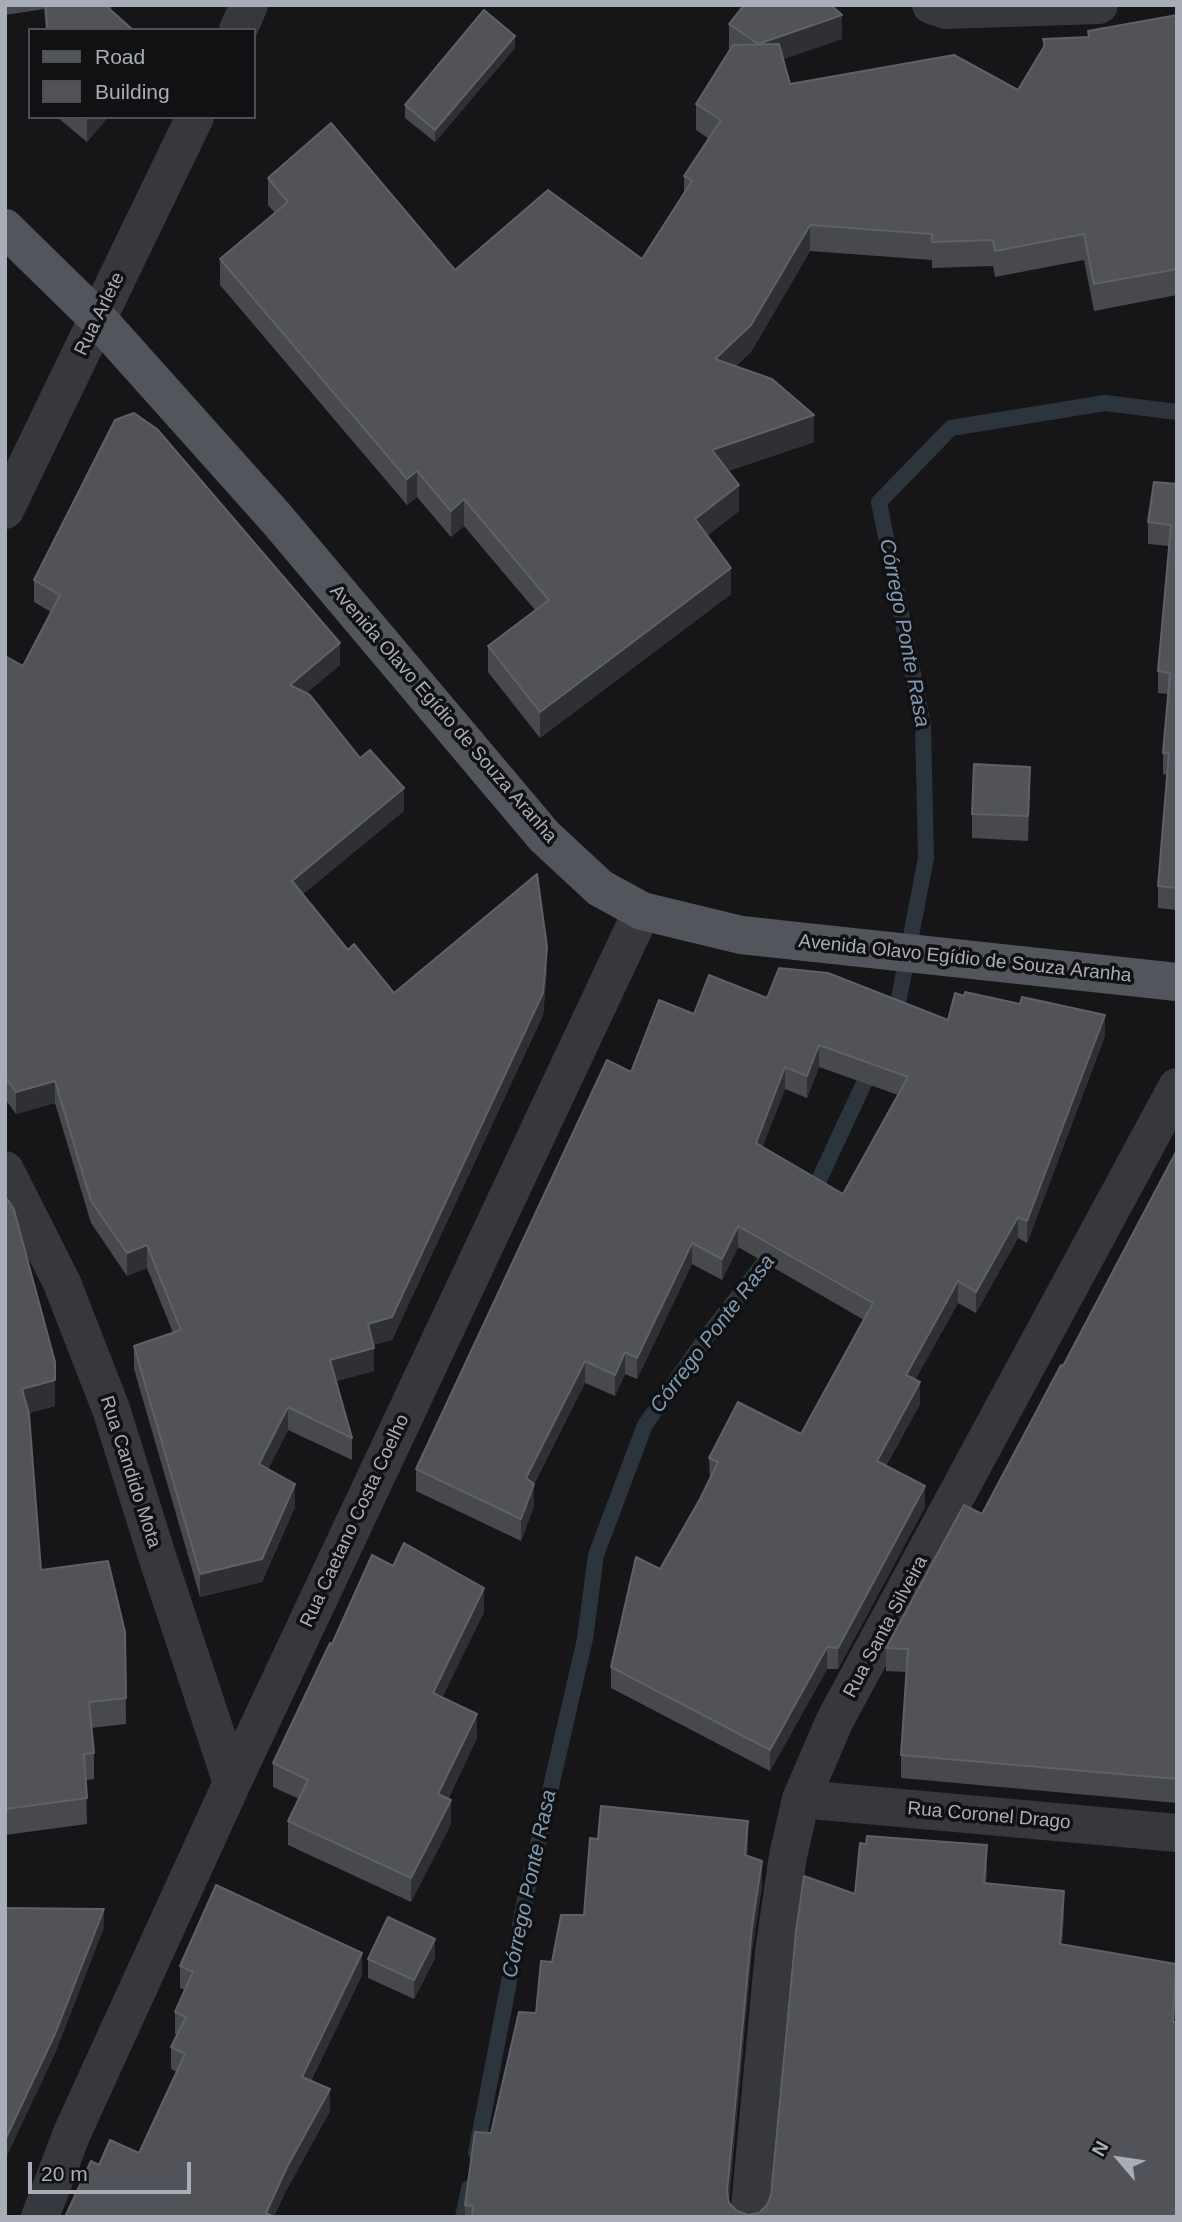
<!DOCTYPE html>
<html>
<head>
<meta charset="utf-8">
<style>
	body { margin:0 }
	#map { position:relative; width:1182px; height:2222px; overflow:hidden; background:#161618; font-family:Arial,sans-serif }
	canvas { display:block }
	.frame { position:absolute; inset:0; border:7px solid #a8adb8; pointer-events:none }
	.legend { position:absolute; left:28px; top:28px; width:228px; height:91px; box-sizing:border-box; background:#111113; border:2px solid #4d4f55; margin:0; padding:9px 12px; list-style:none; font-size:21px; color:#a8adb8 }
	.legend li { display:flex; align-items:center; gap:14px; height:35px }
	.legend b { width:35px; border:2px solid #4d4f55 }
	.north { position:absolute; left:1084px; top:2124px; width:70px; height:70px; -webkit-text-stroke:5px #111113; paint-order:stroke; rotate:299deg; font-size:19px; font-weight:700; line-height:28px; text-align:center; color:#a8adb8 }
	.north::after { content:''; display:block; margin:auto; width:24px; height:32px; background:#a8adb8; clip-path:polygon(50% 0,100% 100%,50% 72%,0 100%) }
	.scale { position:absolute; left:28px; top:2162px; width:163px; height:32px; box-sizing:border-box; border:4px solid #a8adb8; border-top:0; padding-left:9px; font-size:21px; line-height:24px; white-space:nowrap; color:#a8adb8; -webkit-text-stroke:5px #111113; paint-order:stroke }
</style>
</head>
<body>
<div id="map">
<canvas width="1182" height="2222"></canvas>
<div class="frame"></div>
<ul class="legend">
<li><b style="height:9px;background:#53555c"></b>Road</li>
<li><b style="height:19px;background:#525359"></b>Building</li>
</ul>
<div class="north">N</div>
<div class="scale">20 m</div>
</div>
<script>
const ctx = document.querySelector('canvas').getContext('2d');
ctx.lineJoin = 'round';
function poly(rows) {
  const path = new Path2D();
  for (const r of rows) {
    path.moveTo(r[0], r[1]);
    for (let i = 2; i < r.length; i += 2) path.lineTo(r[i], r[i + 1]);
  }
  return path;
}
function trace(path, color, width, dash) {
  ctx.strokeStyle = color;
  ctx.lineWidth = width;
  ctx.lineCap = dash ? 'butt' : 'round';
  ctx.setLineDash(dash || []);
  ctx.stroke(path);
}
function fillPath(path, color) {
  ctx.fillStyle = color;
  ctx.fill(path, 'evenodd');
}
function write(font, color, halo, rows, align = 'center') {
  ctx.font = font + ' Arial,sans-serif';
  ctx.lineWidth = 7;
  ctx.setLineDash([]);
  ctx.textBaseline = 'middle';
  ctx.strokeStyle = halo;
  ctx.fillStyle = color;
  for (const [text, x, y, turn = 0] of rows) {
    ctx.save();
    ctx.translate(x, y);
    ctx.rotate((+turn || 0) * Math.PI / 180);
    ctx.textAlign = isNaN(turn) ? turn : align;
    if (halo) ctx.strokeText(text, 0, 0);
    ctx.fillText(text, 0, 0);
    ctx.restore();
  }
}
const stream = poly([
	[890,1020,899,998,926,858,923,725,879,502,951,428,1105,403,1177,412],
	[810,1199,873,1064],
	[476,2153,524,1904,585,1639,596,1555,645,1425,705,1339,777,1246],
	[463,2217,469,2188]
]);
const minor = poly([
	[931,5,946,10,1099,5],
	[238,30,249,5],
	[5,510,195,117],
	[5,1170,62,1283,111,1409,157,1556,232,1783],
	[801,1799,1177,1833],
	[40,2217,72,2133,232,1783,642,911],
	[749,2217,774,1952,788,1856,801,1799,835,1720,1177,1087]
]);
const major = poly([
	[5,228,98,319,276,518,544,836,600,888,642,911,741,935,1177,982]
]);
const wall = poly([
	[5,5,114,5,110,10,133,30,46,30,44,9,5,15],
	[1177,15,1177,295,1094,311,1084,260,995,277,993,266,932,268,932,260,810,251,751,352,736,366,814,442,728,471,739,511,707,536,731,594,540,738,488,672,488,646,535,610,464,526,451,537,417,497,407,505,220,285,220,259,275,213,268,205,268,178,455,270,642,259,684,193,684,176,709,139,696,130,696,104,731,49,729,48,729,24,842,39,783,59,790,84,1018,90,1043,49,1043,39,1088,37,1088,31],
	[515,48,435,142,405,118,405,105],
	[57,117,108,117,87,142],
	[1177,484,1177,910,1158,908,1158,886,1167,775,1163,774,1163,753,1168,694,1158,693,1158,671,1169,546,1148,544,1148,522],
	[34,580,340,665,306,693,404,811,303,894,348,950,394,993,547,970,543,1015,392,1340,373,1345,374,1371,336,1381,352,1438,352,1460,288,1430,268,1469,295,1507,262,1582,200,1597,134,1369,134,1346,173,1333,147,1268,127,1276,91,1223,55,1103,16,1114,5,1099,5,656,23,666,51,612,34,602],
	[1030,791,1028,841,972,838,972,814],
	[767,998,948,1020,1105,1036,1027,1243,1018,1238,976,1313,958,1303,915,1380,920,1404,886,1466,925,1507,838,1669,827,1669,770,1771,611,1688,611,1667,660,1569,700,1499,710,1479,709,1458,801,1434,864,1320,738,1247,722,1280,692,1264,637,1379,625,1374,615,1396,585,1383,534,1484,534,1506,521,1541,416,1491,416,1469,631,1072,694,1014],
	[819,1067,898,1095,843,1194,762,1147,785,1089,807,1098],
	[1177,1150,1177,1803,901,1778,901,1755,907,1672,886,1671,886,1648,982,1514,1063,1366],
	[5,1197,55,1406,29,1413,41,1570,125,1632,126,1724,91,1728,94,1753,94,1779,86,1780,87,1824,5,1835],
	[484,1612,442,1697,477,1738,448,1799,451,1824,411,1902,288,1845,288,1821,299,1799,273,1787,273,1763,332,1644],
	[598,1839,748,1845,747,1856,762,1885,752,1950,729,2199,729,2203,737,2211,748,2215,759,2213,767,2205,855,1894,987,1869,986,1883,1064,1915,1062,1944,1176,1988,1174,2022,1176,2028,1177,2217,465,2217,465,2205,536,2013,552,1962,584,1915],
	[435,1958,414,1999,368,1978,368,1959],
	[180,1966,362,1975,311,2081,330,2111,287,2189,99,2165,139,2153,177,2072,171,2069,171,2047,177,2035,175,2034,175,2012,185,1990,180,1988]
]);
const shadedWall = poly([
	[98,5,114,5,98,24],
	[842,15,842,39,758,68,758,44],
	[515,36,515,48,435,142,435,130],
	[88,117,108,117,87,142,87,118],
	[810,225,810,251,751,352,715,385,715,359],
	[814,415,814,442,712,476,712,450],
	[417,471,417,497,407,505,407,479],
	[739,485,739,511,695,545,695,519],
	[464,499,464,526,451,537,451,511],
	[731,568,731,594,540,738,540,712],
	[340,643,340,665,290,707,290,685],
	[1030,767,1030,791,1028,841,1028,816],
	[404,788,404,811,292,903,292,881],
	[547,947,547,970,543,1015,392,1340,368,1346,368,1324],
	[1105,1015,1105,1036,1027,1243,1027,1221],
	[819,1045,819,1067,807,1098,807,1076],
	[785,1067,785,1089,756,1164,756,1143],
	[55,1081,55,1103,16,1114,16,1092],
	[1018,1217,1018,1238,976,1313,976,1292],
	[738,1226,738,1247,722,1280,722,1259],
	[692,1243,692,1264,637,1379,637,1358],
	[147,1245,147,1268,127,1276,127,1253],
	[958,1281,958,1303,906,1396,906,1375],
	[374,1348,374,1371,330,1383,330,1360],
	[625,1352,625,1374,615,1396,615,1375],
	[585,1361,585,1383,526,1499,526,1478],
	[55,1380,55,1406,22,1415,22,1389],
	[920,1382,920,1404,877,1482,877,1461],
	[288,1407,288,1430,259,1487,259,1464],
	[295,1484,295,1507,262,1582,200,1597,200,1574],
	[534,1484,534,1506,521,1541,521,1519],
	[925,1486,925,1507,838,1669,838,1648],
	[484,1588,484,1612,433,1717,433,1693],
	[827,1647,827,1669,770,1771,770,1750],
	[477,1714,477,1738,438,1818,438,1794],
	[451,1800,451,1824,411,1902,411,1878],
	[748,1821,748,1845,745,1879,745,1855],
	[987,1845,987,1869,984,1907,984,1883],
	[762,1861,762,1885,752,1950,727,2215,727,2191,752,1926],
	[1064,1891,1064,1915,1060,1968,1060,1944],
	[104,1909,104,1928,55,2054,5,2160,5,2140],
	[435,1939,435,1958,414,1999,414,1980],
	[362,1953,362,1975,302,2099,302,2077],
	[1176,1964,1176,1988,1173,2046,1173,2022],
	[330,2089,330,2111,287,2189,274,2217,266,2213,287,2167]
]);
const building = poly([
	[46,5,105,5,133,30,47,30,46,5],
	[744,5,831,5,842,15,758,44,729,24,744,5],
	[484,10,515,36,435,130,405,105,484,10],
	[1177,15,1177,269,1094,284,1084,234,995,251,993,240,932,242,932,234,810,225,751,325,715,359,772,379,814,415,712,450,739,485,695,519,731,568,540,712,488,646,549,600,464,499,451,511,417,471,407,479,220,259,288,202,268,178,331,123,455,270,548,190,642,259,692,181,684,176,721,120,696,104,733,45,779,44,790,84,954,55,1018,90,1045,45,1043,39,1089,37,1088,31,1177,15],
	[134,413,157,429,340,643,290,685,310,695,360,758,370,750,404,788,292,881,348,950,354,944,394,993,537,874,547,947,543,993,392,1317,368,1324,374,1348,330,1360,352,1438,288,1407,259,1464,295,1484,262,1559,200,1574,134,1346,181,1330,147,1245,127,1253,91,1201,55,1081,16,1092,5,1077,5,656,23,666,60,595,34,580,115,420,134,413],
	[1154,482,1177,484,1177,888,1158,886,1169,753,1163,753,1170,673,1158,671,1171,525,1148,522,1154,482],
	[974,764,1030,767,1028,816,972,814,974,764],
	[779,968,828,973,948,1020,955,993,964,996,965,992,1020,1004,1022,997,1105,1015,1027,1221,1018,1217,976,1292,958,1281,906,1375,920,1382,877,1461,925,1486,838,1648,827,1647,770,1750,611,1667,636,1557,660,1569,700,1499,718,1462,709,1458,738,1402,801,1434,873,1303,738,1226,722,1259,692,1243,637,1358,625,1352,615,1375,585,1361,526,1478,534,1484,521,1519,416,1469,607,1060,631,1072,659,1000,694,1014,709,975,767,998,779,968],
	[819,1045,908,1077,843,1194,756,1143,785,1067,807,1076,819,1045],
	[1177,1150,1177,1779,901,1755,908,1649,886,1648,964,1505,982,1514,1061,1365,1063,1366,1177,1150],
	[5,1197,10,1203,14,1210,55,1362,55,1380,22,1389,29,1414,41,1570,108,1561,125,1632,126,1698,89,1702,94,1753,84,1754,87,1798,5,1809,5,1197],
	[404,1543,484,1588,433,1693,477,1714,438,1794,451,1800,411,1878,288,1821,308,1780,273,1763,330,1643,332,1644,372,1555,393,1566,404,1543],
	[601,1806,748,1821,745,1855,762,1861,752,1926,727,2191,729,2203,737,2211,748,2215,759,2213,767,2205,771,2195,796,1931,804,1876,855,1894,860,1843,866,1844,867,1836,987,1845,984,1883,1064,1891,1060,1944,1176,1964,1173,2022,1176,2022,1176,2028,1177,2028,1177,2217,472,2217,473,2206,465,2205,475,2132,491,2133,519,2012,536,2013,541,1961,552,1962,561,1915,584,1915,590,1838,598,1839,601,1806],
	[216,1885,362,1953,302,2077,330,2089,287,2167,266,2213,274,2217,65,2217,91,2161,99,2165,110,2140,139,2153,185,2054,171,2047,186,2017,175,2012,193,1972,180,1966,216,1885],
	[5,1908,104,1909,55,2034,5,2140,5,1908],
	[388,1917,435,1939,414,1980,368,1959,388,1917]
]);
const streetNames = [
	["Rua Arlete",100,314,-64],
	["Avenida Olavo Egídio de Souza Aranha",443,714,49],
	["Avenida Olavo Egídio de Souza Aranha",965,959,6],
	["Rua Candido Mota",130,1472,72],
	["Rua Caetano Costa Coelho",355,1521,-65],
	["Rua Santa Silveira",886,1627,-62],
	["Rua Coronel Drago",989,1816,5]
];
const waterNames = [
	["Córrego Ponte Rasa",904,633,79],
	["Córrego Ponte Rasa",713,1334,-53],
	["Córrego Ponte Rasa",530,1884,-78]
];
trace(stream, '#2c353c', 16);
trace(minor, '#37383d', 38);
trace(major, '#53555c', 38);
fillPath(wall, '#47494d');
fillPath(shadedWall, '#2f3033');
fillPath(building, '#525359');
trace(building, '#5f6168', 2);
write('19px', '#a8adb8', '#111113', streetNames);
write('italic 21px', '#7f9bb3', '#111113', waterNames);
</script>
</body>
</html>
